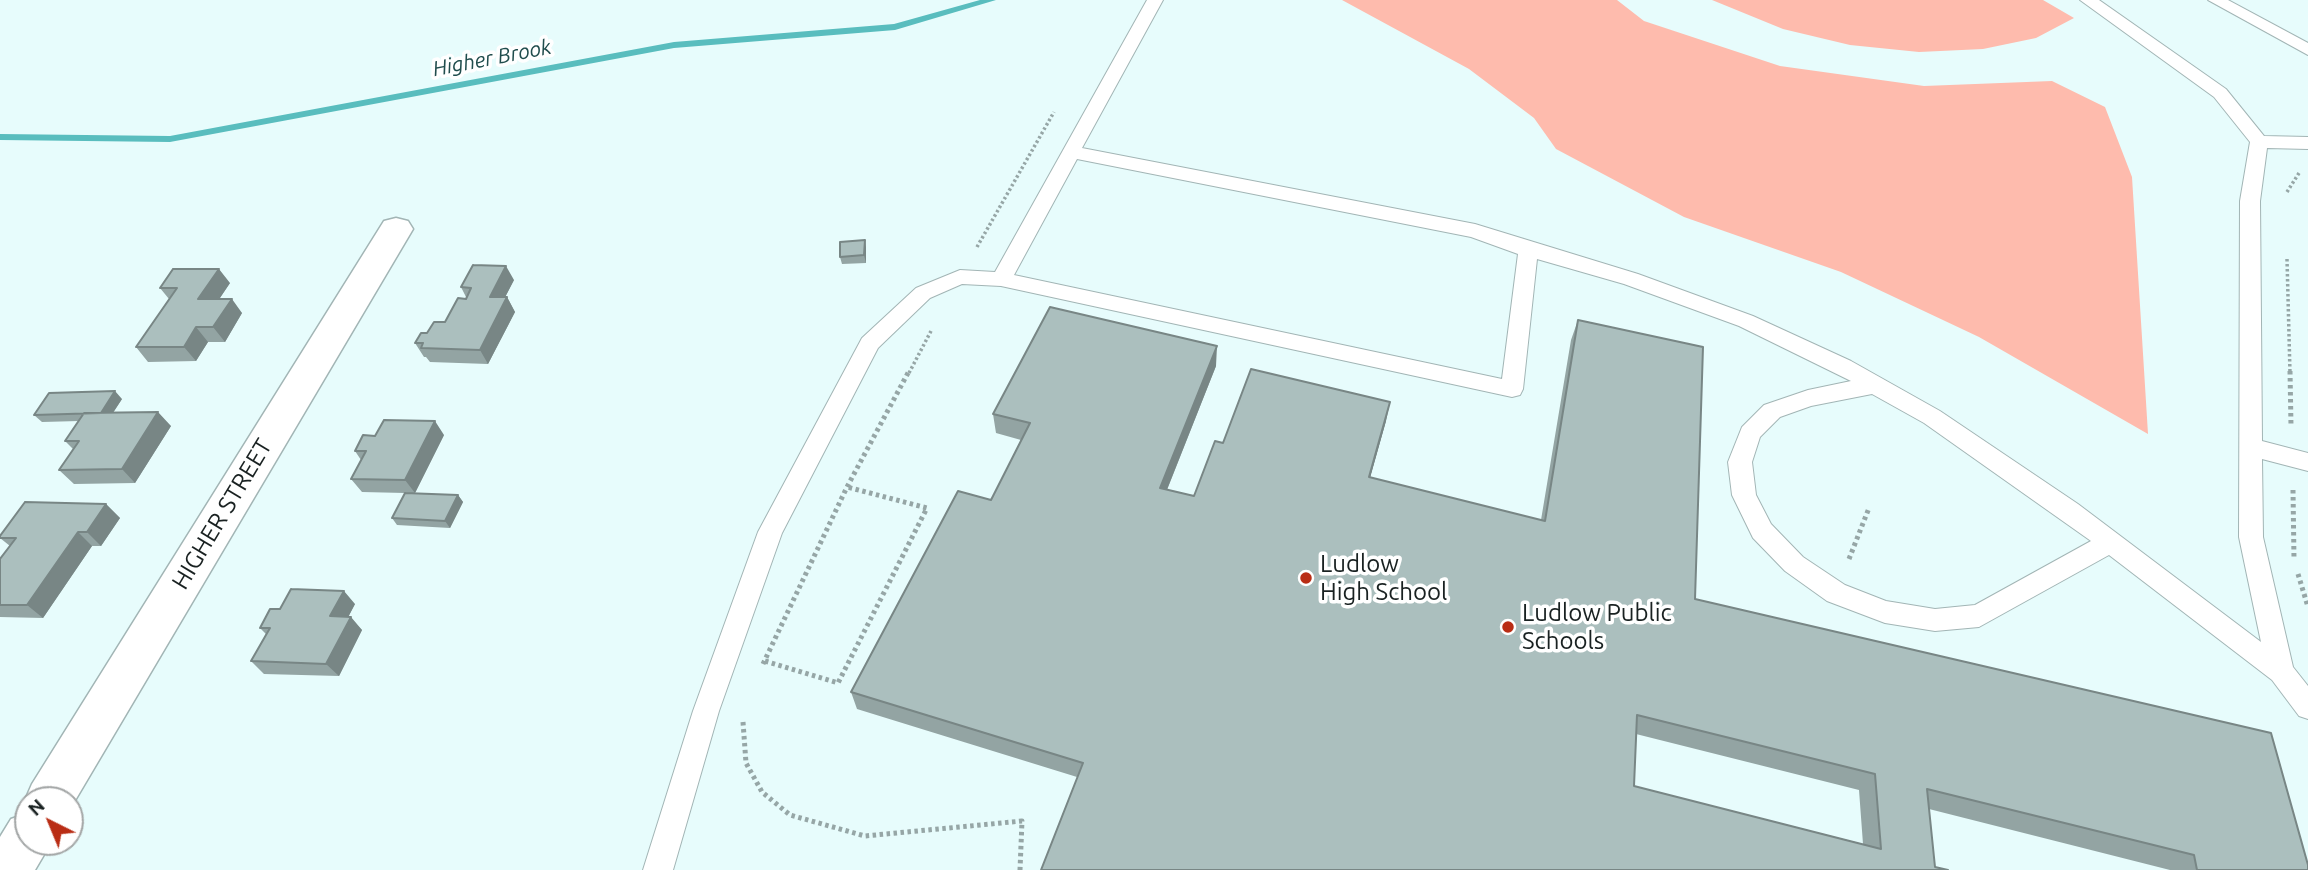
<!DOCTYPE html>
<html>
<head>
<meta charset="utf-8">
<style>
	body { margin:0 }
	#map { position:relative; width:2308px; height:870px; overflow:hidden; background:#e7fcfc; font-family:Ubuntu,sans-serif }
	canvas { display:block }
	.north { position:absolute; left:14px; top:786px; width:70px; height:70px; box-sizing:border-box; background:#fff; border:2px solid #a3a6a6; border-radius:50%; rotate:317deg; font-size:19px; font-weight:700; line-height:28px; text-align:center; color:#192121 }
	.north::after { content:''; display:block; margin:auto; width:24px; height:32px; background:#b92d15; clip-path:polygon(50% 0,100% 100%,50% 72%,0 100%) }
</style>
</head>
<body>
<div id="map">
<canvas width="2308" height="870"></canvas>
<div class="north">N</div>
</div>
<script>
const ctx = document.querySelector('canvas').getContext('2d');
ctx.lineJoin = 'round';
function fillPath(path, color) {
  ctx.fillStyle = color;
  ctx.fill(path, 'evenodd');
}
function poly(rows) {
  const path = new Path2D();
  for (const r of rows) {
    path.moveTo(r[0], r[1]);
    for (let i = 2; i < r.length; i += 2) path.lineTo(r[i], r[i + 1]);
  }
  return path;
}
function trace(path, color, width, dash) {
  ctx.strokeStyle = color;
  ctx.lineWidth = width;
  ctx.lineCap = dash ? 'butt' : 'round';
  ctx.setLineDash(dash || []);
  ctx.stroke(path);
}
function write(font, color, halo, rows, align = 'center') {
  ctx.font = font + ' Ubuntu,sans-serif';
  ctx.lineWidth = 7;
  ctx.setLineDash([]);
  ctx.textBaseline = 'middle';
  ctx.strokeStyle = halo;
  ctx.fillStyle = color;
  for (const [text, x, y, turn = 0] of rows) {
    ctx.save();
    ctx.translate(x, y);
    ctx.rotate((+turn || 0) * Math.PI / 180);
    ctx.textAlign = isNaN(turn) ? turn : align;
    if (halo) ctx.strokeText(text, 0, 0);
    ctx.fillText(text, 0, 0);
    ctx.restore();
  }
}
const green = poly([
	[1342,0,1617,0,1644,21,1780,66,1924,86,2052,81,2105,107,2132,177,2148,434,1979,337,1841,272,1684,217,1556,149,1534,118,1469,69],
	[1712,0,2043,0,2074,18,2036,38,1983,49,1919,52,1850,45,1783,29]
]);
const stream = poly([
	[980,0,996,0,895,30,674,48,170,142,0,140,0,134,170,136,674,42,894,24,980,0]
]);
const pathFar1 = poly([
	[2287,192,2299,173],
	[977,247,1054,112],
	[2287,259,2290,373],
	[909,373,931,331]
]);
const path = poly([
	[2290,371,2291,426],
	[2293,490,2294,559],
	[1849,559,1869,508],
	[2298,574,2308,607],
	[765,661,838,683,927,508,847,487],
	[763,664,847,487,909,371],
	[743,722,746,763,762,792,790,815,865,836,1022,821,1020,870]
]);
const lane = poly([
	[1147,0,1163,0,1082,148,1475,224,1638,274,1753,316,1851,361,1940,411,2078,504,2261,642,2239,537,2240,201,2250,142,2214,97,2080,0,2099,0,2226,89,2264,136,2308,137,2308,149,2267,148,2260,201,2262,441,2308,453,2308,471,2262,459,2263,537,2293,667,2308,686,2308,719,2299,716,2272,680,2109,555,1979,627,1935,631,1885,623,1827,601,1785,571,1753,538,1732,495,1728,462,1742,427,1764,405,1808,390,1851,381,1739,326,1624,284,1537,259,1523,389,1520,395,1512,397,1001,286,962,284,930,298,878,348,782,533,719,711,673,870,643,870,693,711,758,532,862,338,916,288,960,270,995,272,1147,0],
	[1077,159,1471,237,1518,254,1502,379,1014,275,1077,159],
	[1872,394,1924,423,2091,541,1975,605,1935,609,1886,601,1845,585,1803,557,1771,524,1756,495,1752,462,1760,437,1780,417,1811,406,1872,394],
	[2208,0,2228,0,2308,43,2308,55,2208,0]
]);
const street = poly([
	[396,218,408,221,413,229,70,809,70,800,28,800,28,807,25,800,32,784,384,221,396,218],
	[28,813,28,842,50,842,45,853,35,870,0,870,0,837,11,819,28,813]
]);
const wall = poly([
	[865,240,866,248,866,263,842,264,840,257],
	[514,280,505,297,507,297,515,312,488,364,430,362,426,357,424,357,415,343,427,333,445,322,466,299,466,297,461,287],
	[230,283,219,299,242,313,225,342,208,342,196,361,148,362,136,347,169,299,160,288],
	[1578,320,1695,599,2308,870,2170,870,1929,809,1935,867,1077,777,857,709,851,692,991,500,1021,440,996,433,993,414,1216,366,1167,490,1194,496,1223,443,1386,421,1370,477,1541,520,1571,340],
	[1636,734,1859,790,1863,844,1634,786],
	[122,399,113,413,171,426,135,483,74,484,59,470,73,449,65,441,79,421,42,422,34,415],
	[444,435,415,493,458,495,463,502,450,528,397,525,392,518,405,493,362,492,351,479,361,460,355,451],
	[106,504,120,518,101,546,92,546,43,618,0,617,0,559,10,546,0,538,0,536],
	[355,604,348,617,362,630,339,676,264,674,251,661,266,634,260,628,280,609]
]);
const shadedWall = poly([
	[865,240,866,248,866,263,864,255],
	[506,266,514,280,498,311,490,297],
	[219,269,230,283,210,313,198,299],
	[507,297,515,312,488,364,480,350],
	[232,299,242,313,225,342,213,327],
	[196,327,208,342,196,361,184,347],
	[1217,346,1216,366,1160,507,1160,488],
	[115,391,122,399,108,420,101,413],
	[1390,402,1386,421,1365,496,1369,477],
	[158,412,171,426,135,483,122,469],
	[435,421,444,435,415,493,405,480],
	[458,495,463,502,450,528,445,521],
	[106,504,120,518,101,546,87,532],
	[78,532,92,546,43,618,27,605],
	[344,591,355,604,342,629,330,616],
	[351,617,362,630,339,676,326,664]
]);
const building = poly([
	[865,240,864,255,840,257,840,242,865,240],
	[473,265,506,266,490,297,507,297,480,350,421,348,423,343,415,343,421,333,427,333,434,322,445,322,458,298,466,299,471,288,461,287,473,265],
	[173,269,219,269,198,299,232,299,213,327,196,327,184,347,136,347,177,288,160,288,173,269],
	[1050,307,1217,346,1160,488,1194,496,1215,441,1223,443,1251,369,1390,402,1369,477,1545,521,1578,320,1703,347,1695,599,2271,733,2308,865,2308,870,2197,870,2194,855,1927,789,1935,867,1948,870,1041,870,1083,763,851,692,958,491,991,500,1030,423,993,414,1050,307],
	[1637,715,1875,774,1881,849,1634,786,1637,715],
	[115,391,101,413,34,415,49,393,115,391],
	[158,412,122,469,59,470,79,441,65,441,84,413,158,412],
	[384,420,435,421,405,480,351,479,366,451,355,451,363,435,375,436,384,420],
	[405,493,458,495,445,521,392,518,405,493],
	[25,502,106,504,87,532,78,532,27,605,0,605,0,559,16,538,0,538,0,536,25,502],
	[291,589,344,591,330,616,351,617,326,664,251,661,270,628,260,628,270,609,280,609,291,589]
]);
const markers = [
	[1306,578,7,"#b92d15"],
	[1508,627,7,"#b92d15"]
];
const farWaternames = [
	["Higher Brook",492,58,-11]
];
const streetNames = [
	["HIGHER STREET",222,514,-59]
];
const poiNames = [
	["Ludlow",1320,564],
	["High School",1320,592],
	["Ludlow Public",1522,613],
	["Schools",1522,641]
];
fillPath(green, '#febbad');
fillPath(stream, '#59bdbe');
trace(lane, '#a2b5b5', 2);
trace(street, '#a2b5b5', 3);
trace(pathFar1, '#96a6a6', 3.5, [2.5, 2.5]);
trace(path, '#96a6a6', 5, [3.5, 3.5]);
fillPath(lane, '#fff');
fillPath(street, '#fff');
fillPath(wall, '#93a4a3');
fillPath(shadedWall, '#788685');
fillPath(building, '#abbfbe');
trace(building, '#788685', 2);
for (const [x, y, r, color] of markers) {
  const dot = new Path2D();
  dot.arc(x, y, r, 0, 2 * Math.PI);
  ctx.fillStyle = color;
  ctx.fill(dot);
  trace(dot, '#fff', 2.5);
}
write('italic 21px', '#204d4d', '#fff', farWaternames);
write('24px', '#192121', '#fff', streetNames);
write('24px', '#192121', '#fff', poiNames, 'left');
</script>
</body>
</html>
